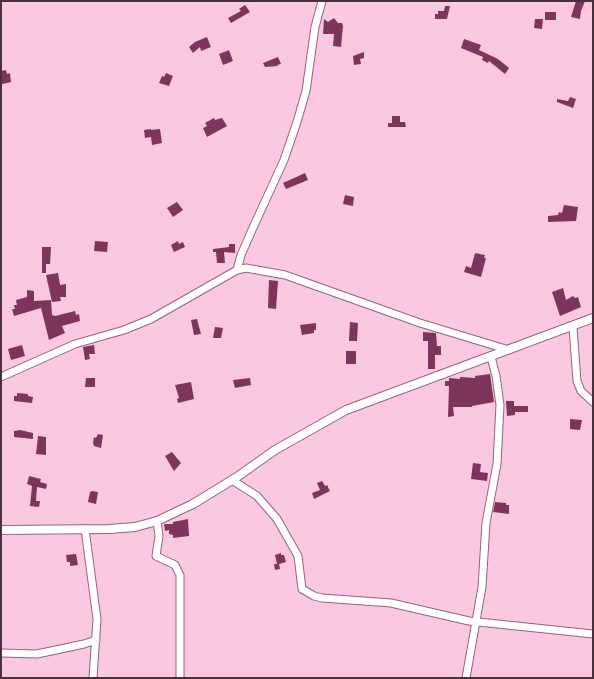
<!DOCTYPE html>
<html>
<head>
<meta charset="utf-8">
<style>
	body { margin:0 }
	#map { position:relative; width:594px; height:679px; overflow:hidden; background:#fbc8e1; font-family:Roboto,sans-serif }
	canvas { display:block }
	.frame { position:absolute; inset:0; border:2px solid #49303c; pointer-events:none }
</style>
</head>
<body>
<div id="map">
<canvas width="594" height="679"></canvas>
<div class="frame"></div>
</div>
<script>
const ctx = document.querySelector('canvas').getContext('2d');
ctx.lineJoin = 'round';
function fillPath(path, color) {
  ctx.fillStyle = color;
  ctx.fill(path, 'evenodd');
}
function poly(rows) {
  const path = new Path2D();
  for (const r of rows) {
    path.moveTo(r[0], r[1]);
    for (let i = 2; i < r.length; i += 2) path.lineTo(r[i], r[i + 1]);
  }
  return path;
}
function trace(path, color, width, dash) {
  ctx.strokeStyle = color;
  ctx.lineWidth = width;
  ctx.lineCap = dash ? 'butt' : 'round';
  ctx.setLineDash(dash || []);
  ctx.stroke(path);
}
const building = poly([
	[576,1,585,1,581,11,580,19,571,17],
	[245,5,250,12,231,23,228,18,241,11,239,9],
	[445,6,450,6,447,19,435,19,435,14,438,14,438,11,444,11],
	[545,12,556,12,556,20,545,20],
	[334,18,338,23,342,23,343,26,341,47,333,46,334,34,323,34,324,19,328,22],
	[535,19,543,19,542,29,534,28],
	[207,37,211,47,201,51,200,47,193,53,189,47,195,42],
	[464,39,481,45,479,50,498,59,509,68,505,74,489,61,488,63,482,60,483,57,461,48],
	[229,50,233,61,223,65,219,54],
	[364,52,364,58,360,59,361,64,354,65,353,56],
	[278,57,281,64,277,65,278,66,265,67,263,63],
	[6,70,7,74,10,73,11,82,3,84,1,83,1,71],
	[166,73,173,76,169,86,159,83,162,76,164,77],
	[570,97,576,99,573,108,557,102,557,99,568,101],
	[392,116,400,116,400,122,405,122,406,127,388,127,388,123,392,123],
	[214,118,215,120,222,118,227,126,207,137,203,128,207,126,205,123],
	[151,129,151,130,160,129,162,143,152,145,151,137,145,138,144,130],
	[305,173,308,180,286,189,283,183],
	[345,195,354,197,353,206,343,204],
	[177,202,183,210,173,217,167,208],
	[564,205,578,207,576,221,548,222,548,216,558,215,559,212,562,213],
	[95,241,108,242,107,252,94,251],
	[178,241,179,244,183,242,185,247,174,252,171,245],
	[229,244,235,244,235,253,224,252,225,263,217,263,216,252,213,252,213,249,229,247],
	[42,247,51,247,50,264,46,264,46,273,42,273],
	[475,253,485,255,484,258,486,258,481,277,464,272,466,266,471,268],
	[58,273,60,285,66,284,66,297,60,297,61,301,52,302,46,275],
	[269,280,278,281,276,309,268,308],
	[563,288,566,300,573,296,575,298,578,297,581,307,560,316,552,292],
	[27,290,34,291,34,301,51,300,52,315,55,316,75,311,76,315,79,314,80,321,62,326,65,333,49,340,41,308,14,316,12,309,15,309,14,305,17,305,16,300,27,297],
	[197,319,201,334,194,335,191,320],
	[350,322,358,323,357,341,349,341],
	[316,323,316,330,314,330,314,333,302,335,300,325],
	[215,327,223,328,221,338,213,338],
	[423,332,436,333,437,346,441,346,441,355,435,355,435,369,428,369,428,341,423,341],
	[22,345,25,356,11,360,8,349],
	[94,345,95,354,89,354,90,359,85,360,83,347],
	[346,351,356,351,356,364,346,364],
	[490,374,494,402,472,406,472,407,453,407,454,416,448,417,449,386,445,386,445,381,449,381,449,378,460,379,460,377,475,378,475,376],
	[86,378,95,378,95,387,85,387],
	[250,378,251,385,235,388,233,380],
	[191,382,194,399,178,403,177,399,179,398,175,385],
	[17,393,28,394,28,396,33,397,32,403,14,401,14,396,17,396],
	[506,401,514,401,514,406,528,406,528,412,515,412,515,415,507,416],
	[570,419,582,420,580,430,570,429],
	[20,430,33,433,33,439,14,437,14,431],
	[98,434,103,435,101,448,94,446,93,443,94,437,96,438],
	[38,436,46,437,46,455,36,454],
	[172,452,181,463,174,471,165,456],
	[473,463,481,464,480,472,488,473,487,481,471,479],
	[29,476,41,479,40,482,47,484,46,489,37,487,36,501,40,501,39,507,30,506,32,486,27,484],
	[322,481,325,486,327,485,330,491,314,499,312,493,320,490,317,483],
	[92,491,98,492,96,504,88,502,90,492],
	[495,502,506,503,506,505,509,505,509,514,493,512],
	[188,519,189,536,173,538,173,535,169,534,169,530,165,531,164,524,173,524,173,522],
	[281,553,281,555,284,555,286,562,279,564,280,569,275,570,274,564,277,564,275,555],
	[76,554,78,565,70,566,70,562,67,562,66,555]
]);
const minor = poly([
	[237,270,241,255,252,230,284,160,297,122,306,91,315,27,322,1],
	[573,327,577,381,581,391,593,402],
	[1,377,75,344,124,330,151,319,237,270,246,268,285,275,420,323,509,350],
	[232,480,257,496,277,519,298,556,302,589,314,596,322,598,391,603,469,621,593,634],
	[157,521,159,536,156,556,175,565,180,575,180,678],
	[85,529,97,619,93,678],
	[1,653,37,654,84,644,96,640],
	[466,678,482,587,486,523,497,464,500,405,496,376,491,357]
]);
const tertiary = poly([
	[1,530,109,529,135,527,157,521,193,504,237,477,275,450,346,410,593,318]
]);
fillPath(building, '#7d345d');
trace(minor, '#98607e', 9);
trace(tertiary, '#98607e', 10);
trace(minor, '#fff', 7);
trace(tertiary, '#fff', 8);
</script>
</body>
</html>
